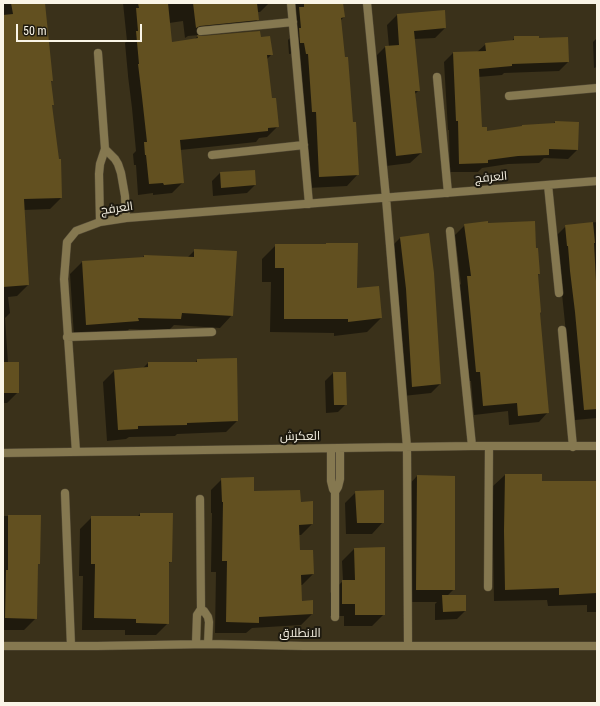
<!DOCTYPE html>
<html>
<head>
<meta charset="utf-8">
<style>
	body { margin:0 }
	#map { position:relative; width:600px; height:706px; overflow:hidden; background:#3a311a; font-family:"Roboto Condensed",sans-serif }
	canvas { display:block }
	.frame { position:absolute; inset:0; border:4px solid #faf5e7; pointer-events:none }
	.scale { position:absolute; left:16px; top:24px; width:126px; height:18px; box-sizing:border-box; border:2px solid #faf5e7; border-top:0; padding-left:5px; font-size:12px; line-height:14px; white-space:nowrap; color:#faf5e7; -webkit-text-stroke:3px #1e1a0f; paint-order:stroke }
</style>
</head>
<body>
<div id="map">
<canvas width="600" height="706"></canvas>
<div class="frame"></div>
<div class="scale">50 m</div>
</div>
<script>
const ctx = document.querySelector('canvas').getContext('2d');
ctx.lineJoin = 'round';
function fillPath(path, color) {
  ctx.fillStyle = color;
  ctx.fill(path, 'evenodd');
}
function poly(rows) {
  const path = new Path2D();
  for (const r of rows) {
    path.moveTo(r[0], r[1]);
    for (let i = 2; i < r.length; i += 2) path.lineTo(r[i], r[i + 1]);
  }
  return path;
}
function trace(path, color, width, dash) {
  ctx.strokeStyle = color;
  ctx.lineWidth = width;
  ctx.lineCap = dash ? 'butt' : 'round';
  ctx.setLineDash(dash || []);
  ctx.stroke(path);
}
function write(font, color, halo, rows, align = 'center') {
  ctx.font = font + ' "Roboto Condensed",Cairo,sans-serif';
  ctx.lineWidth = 4;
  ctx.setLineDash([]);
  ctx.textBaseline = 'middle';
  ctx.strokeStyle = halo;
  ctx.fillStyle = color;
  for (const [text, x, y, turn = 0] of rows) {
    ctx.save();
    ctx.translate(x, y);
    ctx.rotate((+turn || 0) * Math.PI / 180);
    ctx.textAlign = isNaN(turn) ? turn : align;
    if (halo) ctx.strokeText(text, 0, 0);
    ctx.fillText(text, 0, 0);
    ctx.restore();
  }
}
const shadow = poly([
	[3,3,44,3,52,81,50,82,53,104,51,107,61,198,50,209,23,210,28,285,17,296,8,297,10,313,5,318,8,363,18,392,7,403,3,403],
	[123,3,269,3,260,12,257,12,258,19,247,31,188,36,185,38,183,21,169,23,171,43,194,40,198,36,260,38,272,54,267,59,271,99,278,126,267,137,259,138,256,142,180,150,183,182,172,193,153,195,153,193,138,195,136,165,134,165,133,154,136,151,132,108,128,76,128,75,125,43,127,41],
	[287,3,342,3,344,17,340,21,358,174,347,186,308,188,294,53,289,54,288,40,290,38],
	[397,15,445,28,435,38,414,39,419,90,415,94,421,153,410,163,386,166,375,57,385,47,389,47,387,25],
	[515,37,538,39,568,62,559,71,504,73,502,75,478,77,481,128,486,132,553,124,555,122,578,123,577,150,568,159,544,158,539,163,508,164,482,168,478,172,450,172,449,130,448,130,444,62,453,53,477,52,486,44,511,42],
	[597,38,597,67,594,68,593,42],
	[220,173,255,185,247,193,213,196,212,181],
	[597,222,597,418,575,420,556,236,566,226],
	[465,225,537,249,539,274,537,275,539,313,548,412,539,422,509,425,508,411,474,415,471,381,467,381,458,287,461,284,455,235],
	[400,238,440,384,431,393,403,396,391,247],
	[276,245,356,289,381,318,367,332,334,336,334,333,270,332,271,282,262,282,262,259],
	[195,250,232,315,220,328,174,325,168,331,129,329,126,333,74,336,70,274,82,262,142,258,144,256,188,257],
	[197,360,237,421,226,432,177,434,175,436,129,437,126,439,107,441,103,382,114,371,142,369,148,363,195,363],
	[333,373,346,404,338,412,326,413,325,381],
	[505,475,541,482,597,481,597,612,587,612,587,605,548,606,547,600,494,601,493,543,493,486],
	[417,476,454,589,447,596,465,611,457,619,435,620,435,604,437,602,405,602,405,489],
	[222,479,253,492,300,503,312,524,301,535,298,535,300,551,313,574,302,585,300,585,301,602,312,601,312,614,301,625,252,628,246,633,215,633,216,572,211,572,212,513,211,513,211,490],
	[356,492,383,522,372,534,346,534,345,503],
	[140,514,171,561,168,564,168,623,156,635,125,635,125,630,82,630,83,576,79,576,80,529,92,517,137,517],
	[3,516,40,516,39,563,37,565,36,618,24,630,3,630],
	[354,549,384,614,372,626,344,626,344,616,330,616,330,593,343,581,342,561]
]);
const building = poly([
	[11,3,45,3,53,81,51,81,54,105,52,105,59,159,61,159,62,198,24,199,29,285,3,287,3,15,13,14],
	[138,3,168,3,172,42,198,38,197,35,202,36,260,31,261,37,270,36,273,55,267,55,272,98,276,98,279,127,268,128,268,131,180,140,184,183,164,185,163,183,149,184,146,155,145,155,144,142,147,142,142,97,138,64,139,64,136,31,138,31,136,8,139,8],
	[193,3,257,3,259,20,200,26,196,28],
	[304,3,343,3,345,17,341,18,345,57,348,57,353,122,356,122,359,175,319,177,316,112,312,112,308,54,306,54,304,43,300,43,299,28,301,28,299,7,304,7],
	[445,10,446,28,414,31,420,91,415,91,422,153,396,156,385,46,399,45,397,14],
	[514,36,539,36,539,38,568,37,569,62,512,64,512,66,479,69,482,127,487,127,487,131,522,126,522,125,555,123,555,121,579,122,578,150,549,149,549,155,518,156,488,160,488,163,459,164,458,121,456,121,453,52,486,51,485,43,514,40],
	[255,170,256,185,221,188,220,172],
	[488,221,488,223,535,221,536,248,538,248,540,274,538,274,541,312,540,313,549,413,518,416,517,403,483,406,480,372,476,372,467,276,471,276,464,224],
	[593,222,595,243,594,243,596,281,597,281,597,409,584,410,575,312,570,271,568,246,567,246,565,225],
	[429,233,434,273,441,384,412,387,406,289,400,237],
	[326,243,358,243,357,288,379,286,382,318,348,322,348,319,284,319,284,268,275,268,275,244,326,244],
	[194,249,237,251,233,316,182,313,181,319,138,318,139,321,86,325,82,261,144,257,144,255,194,257],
	[237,358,238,421,187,423,187,425,138,426,138,429,118,430,114,370,148,367,148,362,197,362,197,359],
	[3,362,19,362,19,393,3,393],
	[333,372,346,372,347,405,334,405],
	[505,474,542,474,542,481,597,481,597,593,559,595,559,588,505,590,504,531],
	[417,475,455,476,455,590,416,590],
	[254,477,254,491,300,490,301,502,313,501,313,524,299,525,300,550,313,550,314,574,301,575,302,601,313,600,313,614,259,617,259,623,226,622,227,561,222,561,223,502,222,502,221,478],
	[384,490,384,523,357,523,355,491],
	[140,513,173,513,172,562,169,562,169,624,136,623,136,619,94,618,95,564,91,564,91,516,140,516],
	[8,515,41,515,40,564,38,564,37,619,5,618,6,570,8,570],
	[385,547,385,615,355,615,355,604,342,604,342,580,355,580,354,548],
	[442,595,466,595,466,611,443,612]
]);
const minor = poly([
	[291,3,309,204],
	[367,3,386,198,407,447,408,646],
	[201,31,293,22],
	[98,53,105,149,100,164,99,174,100,222],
	[437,77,448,193],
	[509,96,597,88],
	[105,149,115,159,118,164,121,173,125,196,126,218],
	[212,155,304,145],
	[548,185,559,293],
	[450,231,472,446],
	[562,330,573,447],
	[67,337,212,332],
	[331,449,331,481,333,489,335,492],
	[76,452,64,279,67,242,76,231,100,222,126,218,597,181],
	[3,453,472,446,597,446],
	[65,493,71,646],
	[488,587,489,446],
	[201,609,204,611,208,617,209,622,208,644],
	[335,617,335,492,338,487,340,479,340,448],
	[196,644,197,615,201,609,200,499],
	[3,646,97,646,208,644,304,646,597,646]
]);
const streetNames = [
	["العرفج",491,178,-5],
	["العرفج",117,209,-8],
	["العكرش",300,437,-1],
	["الانطلاق",300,634]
];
fillPath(shadow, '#0007');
fillPath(building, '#625020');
trace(minor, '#554c37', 9);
trace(minor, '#857850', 8);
write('12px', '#faf5e7', '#1e1a0f', streetNames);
</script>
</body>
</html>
